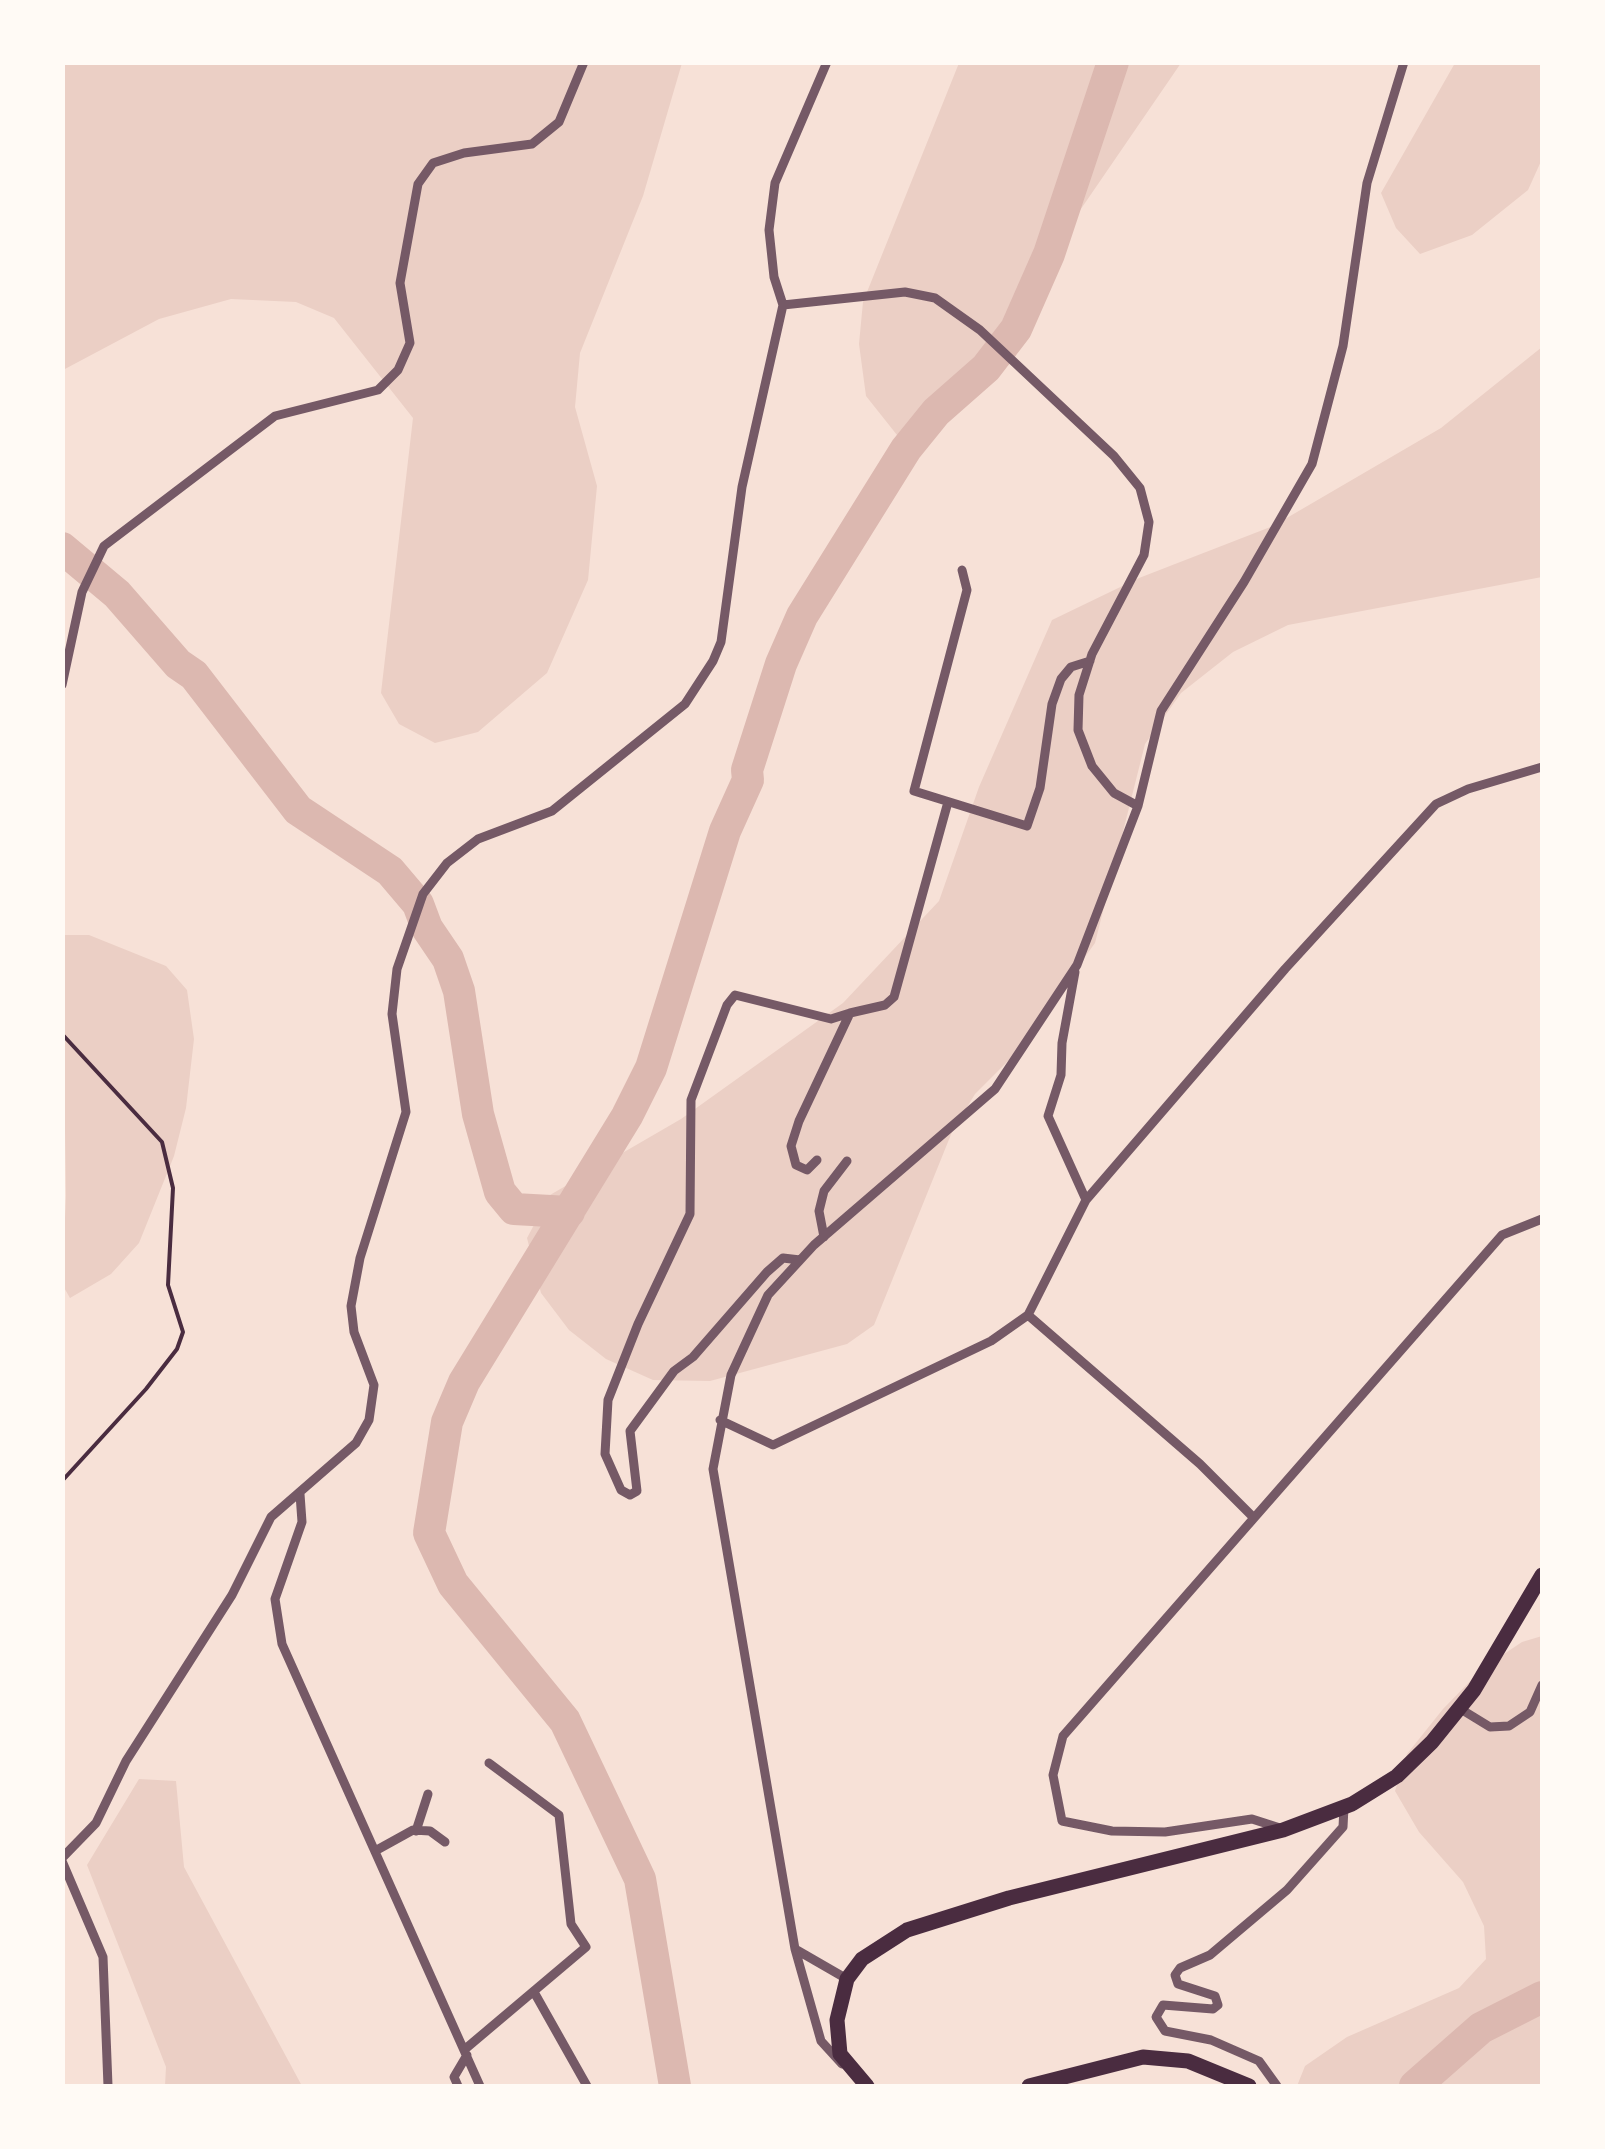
<!DOCTYPE html>
<html>
<head>
<meta charset="utf-8">
<style>
	body { margin:0 }
	#map { position:relative; width:1605px; height:2149px; overflow:hidden; background:#f7e1d7; font-family:"Work Sans",sans-serif }
	canvas { display:block }
	.frame { position:absolute; inset:0; border:65px solid #fffaf5; pointer-events:none }
</style>
</head>
<body>
<div id="map">
<canvas width="1605" height="2149"></canvas>
<div class="frame"></div>
</div>
<script>
const ctx = document.querySelector('canvas').getContext('2d');
ctx.lineJoin = 'round';
function fillPath(path, color) {
  ctx.fillStyle = color;
  ctx.fill(path, 'evenodd');
}
function poly(rows) {
  const path = new Path2D();
  for (const r of rows) {
    path.moveTo(r[0], r[1]);
    for (let i = 2; i < r.length; i += 2) path.lineTo(r[i], r[i + 1]);
  }
  return path;
}
function trace(path, color, width, dash) {
  ctx.strokeStyle = color;
  ctx.lineWidth = width;
  ctx.lineCap = dash ? 'butt' : 'round';
  ctx.setLineDash(dash || []);
  ctx.stroke(path);
}
const green = poly([
	[63,63,682,63,643,196,580,353,575,407,597,486,588,580,547,673,478,732,435,743,399,724,381,693,413,418,334,318,296,302,231,299,159,319,63,370],
	[959,63,1181,63,1048,257,1004,357,944,413,920,429,897,435,866,396,859,344,863,302],
	[1455,63,1542,63,1542,159,1528,190,1472,235,1420,254,1396,228,1381,193],
	[1542,347,1542,577,1288,625,1233,652,1181,693,1145,744,1095,943,1014,1055,975,1094,952,1132,874,1325,847,1344,710,1381,653,1380,606,1359,569,1330,541,1293,527,1238,550,1195,681,1119,843,1003,939,901,979,787,1052,620,1139,578,1273,526,1441,428],
	[62,935,89,935,166,966,187,990,194,1039,186,1108,174,1156,139,1243,111,1274,70,1298,62,1284,66,1196],
	[1542,1636,1542,2086,1297,2086,1305,2066,1347,2037,1459,1988,1486,1959,1484,1926,1463,1882,1419,1832,1395,1791,1407,1754,1443,1709,1483,1668,1522,1642],
	[139,1779,176,1781,184,1867,302,2086,165,2086,166,2067,87,1865]
]);
const river = poly([
	[62,548,117,594,178,664,194,675,298,810,390,871,418,904,427,928,448,959,459,991,478,1114,500,1192,514,1209,569,1212],
	[675,2086,640,1879,565,1721,453,1584,429,1533,447,1422,464,1382,627,1116,651,1068,725,831,748,780,747,770,781,664,802,616,906,449,936,412,986,368,1016,329,1049,254,1113,62],
	[1415,2086,1481,2028,1542,1997]
]);
const path = poly([
	[62,1034,162,1142,173,1188,168,1285,183,1332,177,1349,146,1389,62,1481]
]);
const minor = poly([
	[783,305,905,292,935,298,980,330,1114,456,1140,488,1149,522,1144,555,1092,654,1079,695,1078,730,1092,766,1114,793,1138,806],
	[962,570,967,590,914,791,1027,826,1040,788,1052,704,1061,679,1071,667,1090,661],
	[62,685,82,592,104,546,275,416,378,390,398,370,410,343,400,283,418,184,433,163,464,153,532,144,559,122,584,62],
	[1075,972,1062,1043,1061,1075,1048,1116,1086,1200],
	[817,1160,807,1170,796,1165,791,1146,799,1121,850,1013,885,1005,894,997,948,802],
	[824,1237,819,1211,824,1191,847,1161],
	[800,1260,783,1258,767,1272,693,1357,674,1371,630,1431,637,1491,630,1495,621,1490,605,1454,608,1400,638,1324,690,1214,691,1100,727,1005,735,995,831,1019,850,1013],
	[1028,1315,1200,1464,1254,1518,1063,1736,1053,1775,1062,1821,1112,1831,1165,1832,1252,1819,1280,1828],
	[720,1420,773,1445,991,1341,1028,1315,1086,1200,1285,969,1436,804,1468,789,1542,767],
	[300,1494,302,1522,275,1599,282,1644,480,2086],
	[1254,1518,1502,1235,1542,1219],
	[1459,1708,1490,1727,1509,1726,1530,1712,1542,1685],
	[416,1831,428,1794],
	[375,1851,413,1830,430,1831,445,1842],
	[62,1858,96,1823,126,1761,232,1595,271,1517,356,1443,369,1420,374,1385,354,1332,351,1306,360,1258,406,1112,392,1014,397,969,423,894,447,863,478,839,552,811,685,704,713,661,721,642,742,487,783,305,774,277,769,230,775,183,827,62],
	[62,1861,103,1957,108,2086],
	[795,1949,821,2041,842,2064],
	[847,1979,795,1949,713,1469,731,1375,768,1295,814,1245,995,1089,1077,965,1138,806,1161,711,1244,582,1312,464,1343,346,1367,183,1404,62],
	[534,1992,587,2086],
	[464,2050,586,1947,571,1924,559,1815,489,1763],
	[458,2086,454,2077,467,2055],
	[1277,2086,1259,2061,1211,2040,1165,2031,1156,2017,1163,2005,1213,2009,1218,2005,1215,1996,1178,1984,1175,1975,1180,1968,1210,1955,1287,1890,1343,1827,1344,1807]
]);
const trunk = poly([
	[867,2086,840,2054,837,2020,847,1979,862,1959,907,1930,1009,1898,1283,1830,1352,1804,1397,1776,1432,1742,1474,1690,1542,1575],
	[1029,2086,1143,2057,1188,2061,1249,2086]
]);
fillPath(green, '#ebcfc5');
trace(river, '#dcb8b0', 32);
trace(path, '#4a2c40', 4);
trace(minor, '#755966', 9);
trace(trunk, '#4a2c40', 15);
</script>
</body>
</html>
